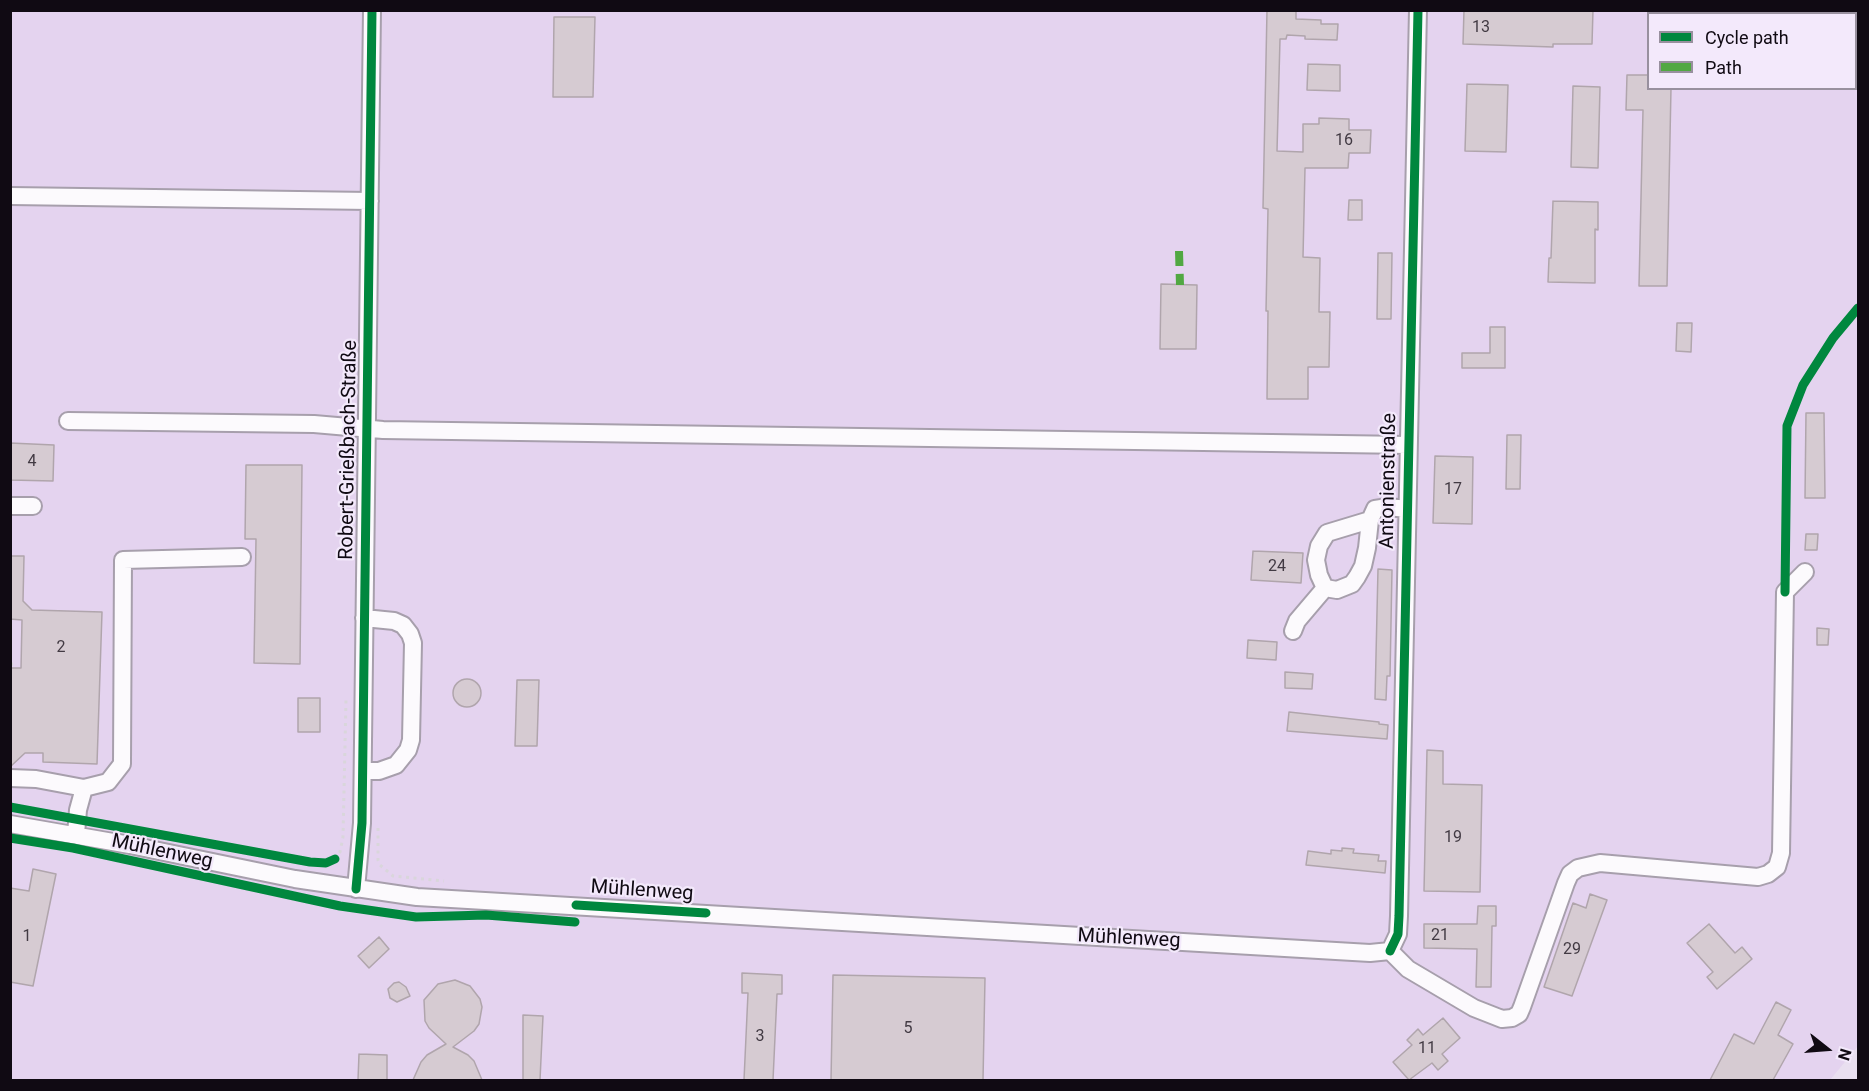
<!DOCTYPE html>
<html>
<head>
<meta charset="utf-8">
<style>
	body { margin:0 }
	#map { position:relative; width:1869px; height:1091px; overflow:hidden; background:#e9dff0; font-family:Roboto,sans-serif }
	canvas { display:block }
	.frame { position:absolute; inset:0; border:12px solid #100a13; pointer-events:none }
	.legend { position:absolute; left:1647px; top:12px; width:210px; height:78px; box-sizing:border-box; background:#f3e9fb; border:2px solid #98909e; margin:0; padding:8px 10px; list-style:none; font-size:18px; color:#100a13 }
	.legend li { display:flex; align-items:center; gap:12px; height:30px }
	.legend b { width:30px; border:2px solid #98909e }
	.north { position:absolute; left:1797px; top:1019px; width:60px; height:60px; -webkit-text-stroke:4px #f3e9fb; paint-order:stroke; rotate:107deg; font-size:16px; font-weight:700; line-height:24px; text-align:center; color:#100a13 }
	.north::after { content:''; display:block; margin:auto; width:21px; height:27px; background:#100a13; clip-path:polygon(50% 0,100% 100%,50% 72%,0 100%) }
</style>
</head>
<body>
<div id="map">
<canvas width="1869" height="1091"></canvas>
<div class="frame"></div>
<ul class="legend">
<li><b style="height:8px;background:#00873e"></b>Cycle path</li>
<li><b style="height:8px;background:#51a842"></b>Path</li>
</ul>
<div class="north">N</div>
</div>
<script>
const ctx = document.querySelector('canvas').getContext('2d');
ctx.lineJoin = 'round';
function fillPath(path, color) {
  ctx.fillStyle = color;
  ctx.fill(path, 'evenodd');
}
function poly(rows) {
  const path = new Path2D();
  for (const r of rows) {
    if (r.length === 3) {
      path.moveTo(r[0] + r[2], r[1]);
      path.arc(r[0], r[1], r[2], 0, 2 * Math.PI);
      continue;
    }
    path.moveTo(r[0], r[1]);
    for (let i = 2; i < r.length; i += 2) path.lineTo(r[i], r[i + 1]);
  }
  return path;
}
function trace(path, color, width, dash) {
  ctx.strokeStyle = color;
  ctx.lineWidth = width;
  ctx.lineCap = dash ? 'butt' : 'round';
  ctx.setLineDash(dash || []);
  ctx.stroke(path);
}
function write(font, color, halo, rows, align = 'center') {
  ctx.font = font + ' Roboto,sans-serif';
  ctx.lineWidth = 4.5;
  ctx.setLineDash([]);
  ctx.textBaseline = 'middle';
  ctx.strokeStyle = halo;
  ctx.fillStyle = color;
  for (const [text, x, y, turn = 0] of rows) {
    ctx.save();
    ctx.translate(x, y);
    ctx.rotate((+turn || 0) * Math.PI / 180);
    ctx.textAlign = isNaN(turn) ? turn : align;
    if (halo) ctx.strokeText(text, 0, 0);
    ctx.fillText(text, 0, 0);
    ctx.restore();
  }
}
const built = poly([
	[10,11,1858,11,1858,1046,1830,1080,11,1080],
	[1648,14,1856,14,1856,88,1648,88]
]);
const building = poly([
	[1267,10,1296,10,1296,19,1321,20,1321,24,1338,24,1337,40,1305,39,1305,36,1287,35,1286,39,1280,39,1277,151,1303,152,1303,124,1319,124,1319,118,1349,119,1349,130,1371,130,1370,153,1349,153,1348,168,1305,168,1303,257,1320,258,1319,312,1330,312,1329,367,1308,367,1308,399,1267,399,1268,311,1266,311,1268,209,1263,208,1267,10],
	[1464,10,1593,10,1592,44,1553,44,1553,47,1463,44,1464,10],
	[554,17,595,17,593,97,553,97,554,17],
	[1308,64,1340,65,1340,91,1307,90,1308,64],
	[1627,75,1648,75,1648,88,1671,88,1667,286,1639,286,1643,110,1626,110,1627,75],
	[1467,84,1508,85,1506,152,1465,151,1467,84],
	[1573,86,1600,87,1598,168,1571,167,1573,86],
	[1349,200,1362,200,1362,220,1348,220,1349,200],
	[1553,201,1598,202,1598,230,1595,229,1595,283,1548,282,1549,258,1551,258,1553,201],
	[1378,253,1392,253,1391,319,1377,319,1378,253],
	[1161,284,1197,285,1196,349,1160,349,1161,284],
	[1677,323,1692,323,1691,352,1676,351,1677,323],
	[1490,327,1505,327,1505,368,1462,368,1462,353,1490,353,1490,327],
	[1806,413,1824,413,1825,498,1805,498,1806,413],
	[1507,435,1521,435,1520,489,1506,489,1507,435],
	[10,443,54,445,53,481,10,480,10,443],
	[1435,456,1473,457,1472,524,1433,523,1435,456],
	[246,465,302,465,300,664,254,663,256,539,245,539,246,465],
	[1806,534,1818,534,1817,550,1805,550,1806,534],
	[1253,551,1303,553,1301,583,1251,580,1253,551],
	[10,556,24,556,23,601,32,610,102,612,97,764,43,762,43,753,25,753,10,767,10,668,21,668,22,620,10,619,10,556],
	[1378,569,1392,570,1390,676,1387,676,1386,700,1375,699,1378,569],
	[1817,628,1829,629,1828,645,1817,645,1817,628],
	[1248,640,1277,642,1276,660,1247,658,1248,640],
	[1285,672,1313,674,1312,689,1285,688,1285,672],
	[467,693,14],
	[517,680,539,680,537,746,515,746,517,680],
	[298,698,320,698,320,732,298,732,298,698],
	[1289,712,1379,722,1379,724,1388,725,1387,739,1287,731,1289,712],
	[1427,750,1443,751,1443,784,1482,785,1480,892,1424,891,1427,750],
	[1342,848,1354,849,1353,853,1379,855,1378,861,1386,861,1385,873,1306,865,1308,851,1331,854,1331,850,1342,851,1342,848],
	[33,869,56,874,33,986,10,982,10,888,29,891,33,869],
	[1590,894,1607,900,1572,996,1544,987,1573,903,1586,908,1590,894],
	[1478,906,1496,906,1496,926,1492,926,1491,987,1476,987,1477,949,1424,948,1424,924,1477,924,1478,906],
	[1709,924,1735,953,1742,947,1752,959,1717,989,1707,977,1713,972,1687,943,1709,924],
	[379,937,389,949,369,968,358,956,379,937],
	[742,973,782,975,782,994,777,994,773,1080,744,1080,748,993,742,993,742,973],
	[833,975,985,978,983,1080,831,1080,833,975],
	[455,980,470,986,480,999,482,1007,479,1024,474,1031,453,1047,468,1055,474,1061,482,1080,413,1080,421,1062,427,1055,446,1044,429,1028,425,1021,424,1000,438,984,455,980],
	[399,982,406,987,410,996,397,1002,390,998,388,989,394,983,399,982],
	[1776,1002,1791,1010,1778,1035,1793,1044,1773,1080,1710,1080,1734,1034,1754,1044,1776,1002],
	[523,1015,543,1016,540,1080,523,1080,523,1015],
	[1443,1018,1460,1038,1442,1054,1448,1061,1438,1070,1432,1063,1409,1080,1393,1062,1412,1045,1407,1040,1418,1029,1423,1035,1443,1018],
	[359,1054,387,1055,387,1080,358,1080,359,1054]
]);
const path = poly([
	[10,664,15,664],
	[378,828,378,860,380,865,393,876,444,881],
	[335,859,340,852,343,837,346,699]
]);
const minor = poly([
	[10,196,370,201],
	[68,421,314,424,383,430,1408,445],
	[10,506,33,506],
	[1370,520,1327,533,1319,546,1316,560,1319,575,1325,588,1337,590,1352,584,1357,577,1363,566,1367,548,1370,520,1375,509,1388,507,1407,509],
	[1293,631,1297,621,1325,588],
	[363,771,379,771,396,765,408,750,411,740,413,643,410,634,403,625,394,621,364,618],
	[10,778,36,779,84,788,78,810,76,834],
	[84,788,108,782,122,764,123,560,242,557],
	[10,824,130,845,295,879,417,897,1370,953,1390,951],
	[356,889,362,823,372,10],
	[1390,951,1398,934,1399,916,1418,10],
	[1390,951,1408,969,1474,1008,1502,1019,1512,1018,1519,1014,1522,1007,1566,883,1570,874,1578,868,1600,863,1758,877,1768,874,1777,867,1781,853,1785,592,1805,572]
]);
const quiet = poly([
	[1179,251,1180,285]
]);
const cycleway = poly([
	[1785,592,1787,426,1803,385,1833,338,1858,308],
	[10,807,310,862,326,863,335,859],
	[10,838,73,848,340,906,416,917,486,915,575,922],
	[356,889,362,823,372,10],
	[576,905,706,913],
	[1390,951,1398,934,1399,916,1418,10]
]);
const numberNames = [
	["13",1481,28],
	["16",1344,141],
	["4",32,462],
	["17",1453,490],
	["24",1277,567],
	["2",61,648],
	["19",1453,838],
	["21",1440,936],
	["1",27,937],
	["29",1572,950],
	["5",908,1029],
	["3",760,1037],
	["11",1427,1049]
];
const streetNames = [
	["Robert-Grießbach-Straße",349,450,-89],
	["Antonienstraße",1389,481,-89],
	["Mühlenweg",162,852,12],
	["Mühlenweg",642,891,4],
	["Mühlenweg",1129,939,3]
];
fillPath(built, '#e4d3ef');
fillPath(building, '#d6cbd2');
trace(building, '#b0a5ac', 1.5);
trace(minor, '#a79fac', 20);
trace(path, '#d9d6db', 3, [3, 4.5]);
trace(minor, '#fcfafd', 16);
trace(quiet, '#51a842', 8, [15, 8]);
trace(cycleway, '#00873e', 9);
write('16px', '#423a43', null, numberNames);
write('20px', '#100a13', '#f3e9fb', streetNames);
</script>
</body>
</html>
